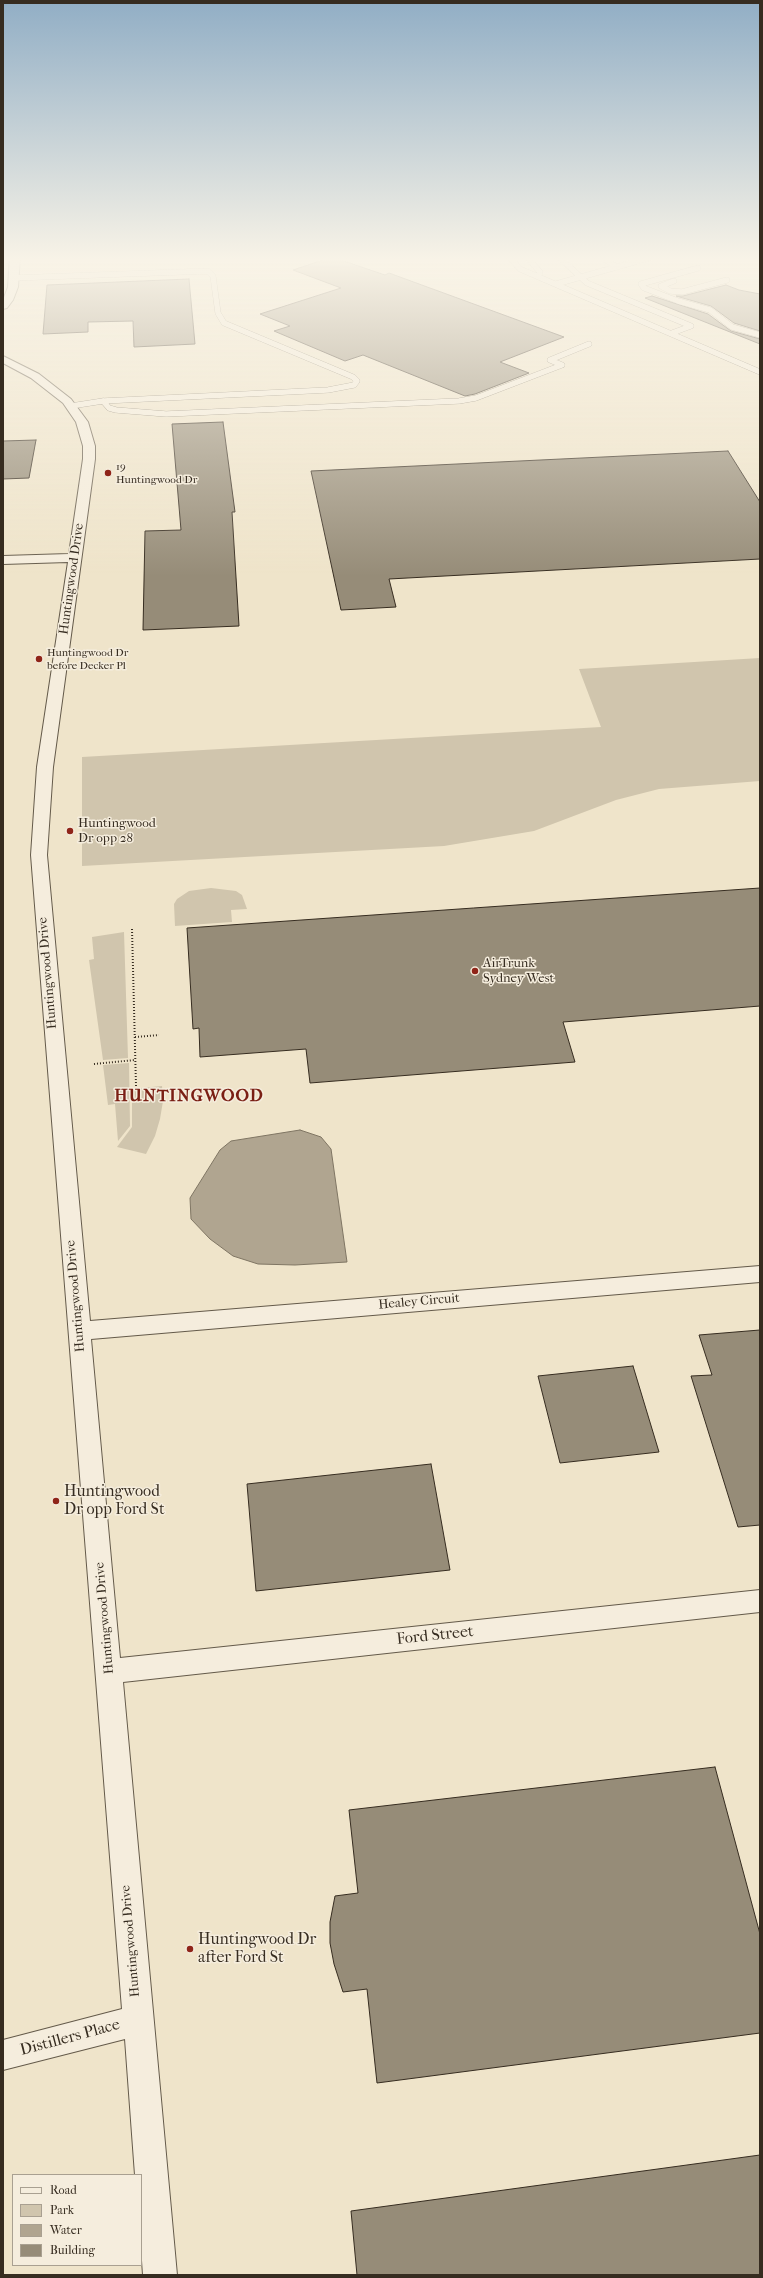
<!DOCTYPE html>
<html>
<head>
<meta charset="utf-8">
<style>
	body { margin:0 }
	#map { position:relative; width:763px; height:2278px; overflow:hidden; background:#efe4ca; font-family:"IM FELL French Canon",serif }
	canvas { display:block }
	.frame { position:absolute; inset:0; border:4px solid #362c20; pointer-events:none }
	.legend { position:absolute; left:12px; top:2174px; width:130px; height:92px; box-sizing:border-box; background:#f5eddd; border:1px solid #a9a091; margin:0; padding:5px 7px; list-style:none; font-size:12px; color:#362c20 }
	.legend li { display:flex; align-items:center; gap:8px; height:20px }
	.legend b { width:20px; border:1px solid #a9a091 }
</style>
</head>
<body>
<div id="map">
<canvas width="763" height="2278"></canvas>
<div class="frame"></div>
<ul class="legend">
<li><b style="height:5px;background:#f5eddd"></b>Road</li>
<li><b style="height:11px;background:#d0c5ad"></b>Park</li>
<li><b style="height:11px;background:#b0a590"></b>Water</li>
<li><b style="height:11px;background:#968c78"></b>Building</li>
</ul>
</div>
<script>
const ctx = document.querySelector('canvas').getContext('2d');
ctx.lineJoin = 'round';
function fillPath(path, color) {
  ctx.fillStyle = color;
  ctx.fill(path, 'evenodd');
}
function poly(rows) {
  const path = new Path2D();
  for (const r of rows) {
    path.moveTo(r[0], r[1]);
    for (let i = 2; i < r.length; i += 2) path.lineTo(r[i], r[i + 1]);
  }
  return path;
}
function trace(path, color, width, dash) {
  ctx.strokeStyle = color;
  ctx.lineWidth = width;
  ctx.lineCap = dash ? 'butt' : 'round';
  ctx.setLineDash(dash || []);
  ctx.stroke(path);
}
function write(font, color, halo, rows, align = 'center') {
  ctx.font = font + ' "IM FELL French Canon",serif';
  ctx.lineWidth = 3;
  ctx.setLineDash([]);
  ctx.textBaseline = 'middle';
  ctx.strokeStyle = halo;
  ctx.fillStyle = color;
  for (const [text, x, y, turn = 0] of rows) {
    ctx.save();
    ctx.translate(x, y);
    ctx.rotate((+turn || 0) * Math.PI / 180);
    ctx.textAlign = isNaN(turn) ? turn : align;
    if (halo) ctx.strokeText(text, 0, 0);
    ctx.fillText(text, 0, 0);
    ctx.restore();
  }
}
const green = poly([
	[760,658,760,781,659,789,616,800,534,831,444,846,82,866,82,757,601,727,579,669],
	[211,888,236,891,242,895,247,909,231,910,232,922,175,926,174,904,177,899,189,891],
	[124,932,128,1058,103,1060,89,960,94,959,92,937],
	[129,1063,130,1126,118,1141,115,1104,108,1105,103,1065],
	[162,1086,163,1101,160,1119,155,1136,146,1154,117,1147,132,1127,132,1089]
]);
const water = poly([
	[300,1130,321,1137,331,1149,347,1262,295,1265,258,1264,233,1256,210,1239,191,1219,190,1198,220,1150,231,1141,300,1130]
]);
const building = poly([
	[332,257,385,275,389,273,564,337,500,362,529,373,475,394,465,396,363,355,345,361,274,331,290,326,260,314,341,288,293,270,332,257],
	[189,279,195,344,134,347,133,321,88,322,88,332,43,334,47,285,189,279],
	[726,285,739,290,760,294,760,331,734,323,711,306,676,296,683,296,726,285],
	[652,296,708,314,731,331,760,339,760,344,645,298,652,296],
	[223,422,235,512,232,512,239,626,143,630,145,531,181,530,172,424,223,422],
	[36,440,29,478,3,479,3,441,36,440],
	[728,451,760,502,760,559,389,579,396,607,341,610,311,471,728,451],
	[760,888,760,1006,563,1022,575,1062,310,1083,306,1049,200,1057,199,1028,193,1029,187,928,760,888],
	[760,1330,760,1525,738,1527,691,1376,712,1375,699,1335,760,1330],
	[633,1366,659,1452,560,1463,538,1376,633,1366],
	[431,1464,450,1570,256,1591,247,1484,431,1464],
	[715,1767,760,1934,760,2033,377,2083,367,1989,343,1992,334,1964,330,1943,330,1922,335,1896,358,1893,349,1810,715,1767],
	[760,2155,760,2275,357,2275,351,2211,760,2155]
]);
const path = poly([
	[132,929,136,1086],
	[135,1037,159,1035],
	[94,1064,135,1060]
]);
const lane = poly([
	[509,257,520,269,760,372],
	[527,257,540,272,538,277],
	[559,257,587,283,691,326,672,333],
	[601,257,617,267],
	[698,268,641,284,644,288,678,301,710,310,732,327,760,335],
	[13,278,208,271,213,276,218,313,224,323,353,377,357,381,354,385,328,390,103,401,71,406],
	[674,281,661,286,670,291,682,292,727,280],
	[556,284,652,257],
	[562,365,550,360,589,344],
	[103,401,109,408,116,410,166,414,459,401,476,398,562,365]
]);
const street = poly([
	[10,257,20,257,18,287,13,300,7,308,3,309,3,300,8,287,10,257],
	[3,356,39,374,71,399,88,422,95,446,95,459,53,767,47,855,90,1321,760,1266,760,1282,91,1339,120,1658,760,1590,760,1612,123,1682,177,2275,143,2275,141,2246,141,2175,135,2175,125,2039,3,2070,3,2040,122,2009,31,855,37,767,68,562,3,564,3,556,69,554,83,459,83,446,76,422,63,403,31,378,3,363,3,356]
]);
const markers = [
	[108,473,4,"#8f2418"],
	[39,659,4,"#8f2418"],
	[70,831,4,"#8f2418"],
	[475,971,4,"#8f2418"],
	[56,1501,4,"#8f2418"],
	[190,1949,4,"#8f2418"]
];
const farPoinames = [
	["19",116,467],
	["Huntingwood Dr",116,480],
	["Huntingwood Dr",47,653],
	["before Decker Pl",47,666]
];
const streetNames = [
	["Huntingwood Drive",72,579,-82],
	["Huntingwood Drive",48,973,-95],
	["Huntingwood Drive",76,1296,-95],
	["Healey Circuit",419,1302,-5],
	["Huntingwood Drive",105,1618,-95],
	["Huntingwood Drive",131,1941,-95]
];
const poiNames = [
	["Huntingwood",78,824],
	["Dr opp 28",78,839],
	["AirTrunk",483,964],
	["Sydney West",483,979]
];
const nearPoinames = [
	["Huntingwood",64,1492],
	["Dr opp Ford St",64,1510],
	["Huntingwood Dr",198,1940],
	["after Ford St",198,1958]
];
const nearStreetnames = [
	["Ford Street",435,1636,-6],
	["Distillers Place",70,2038,-15]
];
const districtNames = [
	["HUNTINGWOOD",189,1097]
];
fillPath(green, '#d0c5ad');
fillPath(water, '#b0a590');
trace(water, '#7f7563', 1);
fillPath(building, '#968c78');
trace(building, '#362c20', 1);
trace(lane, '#645a4a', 6);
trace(street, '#645a4a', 2);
trace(path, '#362c20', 2, [1, 2]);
trace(lane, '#f5eddd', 5.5);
fillPath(street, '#f5eddd');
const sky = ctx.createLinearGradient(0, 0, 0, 576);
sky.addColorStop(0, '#91aec5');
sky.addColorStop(0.45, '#f8f3e7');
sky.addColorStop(1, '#f8f3e700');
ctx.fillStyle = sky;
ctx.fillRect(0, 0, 763, 576);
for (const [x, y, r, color] of markers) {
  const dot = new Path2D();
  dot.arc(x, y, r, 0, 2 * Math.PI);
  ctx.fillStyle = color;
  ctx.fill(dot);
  trace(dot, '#f5eddd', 1.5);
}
write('11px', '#362c20', '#f5eddd', farPoinames, 'left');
write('13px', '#362c20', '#f5eddd', streetNames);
write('13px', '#362c20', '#f5eddd', poiNames, 'left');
write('16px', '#362c20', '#f5eddd', nearPoinames, 'left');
write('16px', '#362c20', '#f5eddd', nearStreetnames);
ctx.letterSpacing = '1px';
write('bold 17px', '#7a1f14', '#f5eddd', districtNames);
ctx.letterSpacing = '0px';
</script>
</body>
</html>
